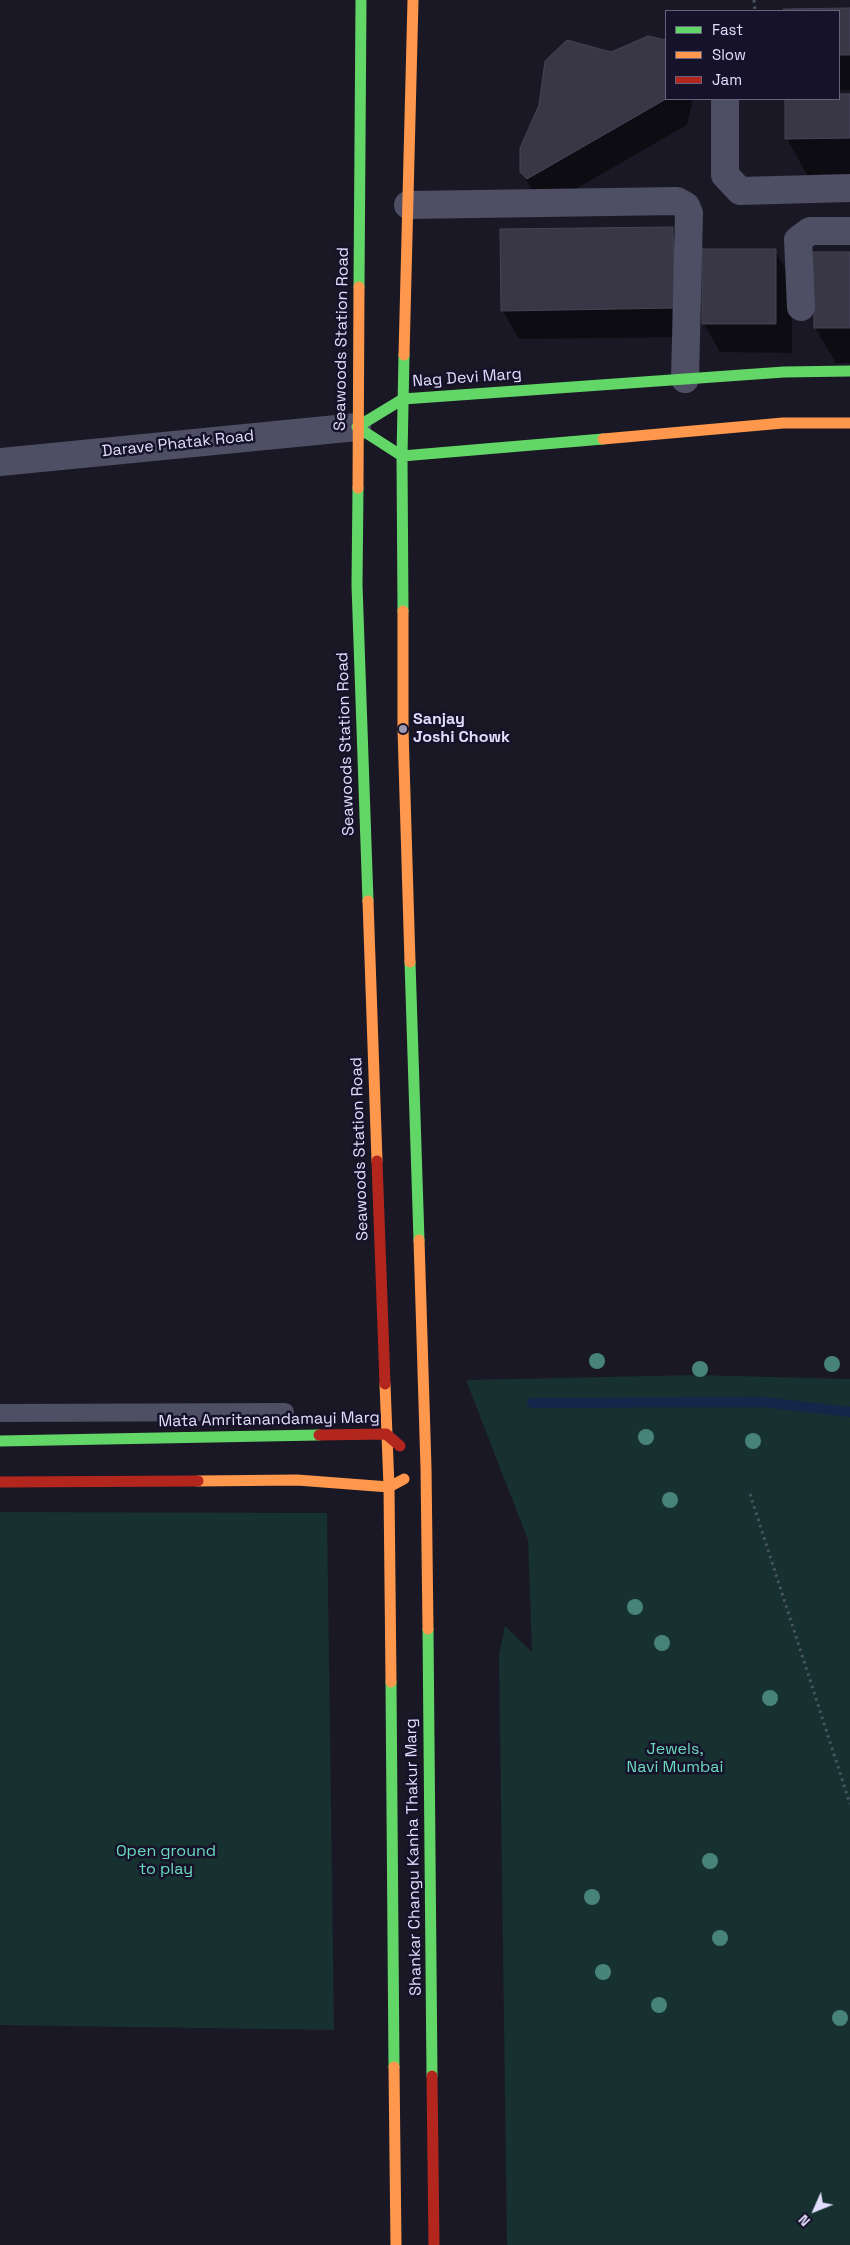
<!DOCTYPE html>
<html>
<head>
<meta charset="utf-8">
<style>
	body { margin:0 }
	#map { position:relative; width:850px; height:2245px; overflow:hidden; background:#1a1824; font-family:"Space Grotesk",sans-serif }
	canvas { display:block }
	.legend { position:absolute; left:665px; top:10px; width:175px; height:90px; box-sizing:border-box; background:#16122a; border:1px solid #67637e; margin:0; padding:6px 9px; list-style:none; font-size:15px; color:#e1ddfd }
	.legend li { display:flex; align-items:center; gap:10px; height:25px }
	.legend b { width:25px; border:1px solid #67637e }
	.north { position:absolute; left:790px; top:2185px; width:50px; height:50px; -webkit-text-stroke:4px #16122a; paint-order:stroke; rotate:226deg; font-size:14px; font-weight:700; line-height:20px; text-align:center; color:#e1ddfd }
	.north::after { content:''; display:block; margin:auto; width:18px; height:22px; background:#e1ddfd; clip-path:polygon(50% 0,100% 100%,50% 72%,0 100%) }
</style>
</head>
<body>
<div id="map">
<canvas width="850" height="2245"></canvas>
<ul class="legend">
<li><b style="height:6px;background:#63d668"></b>Fast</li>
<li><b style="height:6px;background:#ff974d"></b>Slow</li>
<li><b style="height:6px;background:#b3261e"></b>Jam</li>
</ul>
<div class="north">N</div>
</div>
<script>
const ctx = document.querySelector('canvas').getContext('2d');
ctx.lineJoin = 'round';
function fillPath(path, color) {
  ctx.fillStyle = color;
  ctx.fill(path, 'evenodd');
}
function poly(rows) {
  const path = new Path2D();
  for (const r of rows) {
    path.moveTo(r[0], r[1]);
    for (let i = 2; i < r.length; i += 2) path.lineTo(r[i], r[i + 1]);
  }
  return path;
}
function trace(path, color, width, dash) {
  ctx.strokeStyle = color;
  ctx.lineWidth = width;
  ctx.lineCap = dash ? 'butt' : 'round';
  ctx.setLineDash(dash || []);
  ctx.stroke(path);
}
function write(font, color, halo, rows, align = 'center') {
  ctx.font = font + ' "Space Grotesk",sans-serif';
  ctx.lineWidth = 5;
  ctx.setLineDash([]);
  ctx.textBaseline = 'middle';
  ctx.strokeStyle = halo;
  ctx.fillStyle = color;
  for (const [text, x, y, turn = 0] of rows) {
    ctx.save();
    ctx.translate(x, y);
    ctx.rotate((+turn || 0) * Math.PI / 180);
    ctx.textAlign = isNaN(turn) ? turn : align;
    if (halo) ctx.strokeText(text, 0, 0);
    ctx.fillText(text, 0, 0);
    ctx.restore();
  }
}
const green = poly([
	[696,1375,850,1379,850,2245,507,2245,499,1654,505,1626,532,1652,528,1540,466,1380],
	[0,1512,327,1513,334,2030,0,2025]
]);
const shadow = poly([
	[785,10,850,10,850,90,839,91,839,11],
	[649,37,666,41,666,99,693,99,687,125,544,207,538,200,521,171,611,53],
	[839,96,850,96,850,174,807,175,787,139,786,99,839,99],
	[673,228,689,256,690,337,519,339,503,311],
	[775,251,792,279,792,353,720,352,704,324],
	[850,253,850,363,836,363,815,328]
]);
const stream = poly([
	[532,1403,763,1402,850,1412]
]);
const building = poly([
	[850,8,850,55,839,55,839,11,784,11,783,9,850,8],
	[648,36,666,40,666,99,527,179,520,172,520,148,539,105,545,61,567,40,611,52,648,36],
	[839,94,850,94,850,138,785,139,785,99,839,99,839,94],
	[673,227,675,308,501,311,500,229,673,227],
	[702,249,776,249,776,324,702,324,702,249],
	[813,252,850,252,850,328,814,328,813,252]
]);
const path = poly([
	[754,0,755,11],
	[750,1494,850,1804]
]);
const lane = poly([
	[0,1413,285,1412]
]);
const street = poly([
	[725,99,725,175,740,191,850,188],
	[408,205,677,201,686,206,689,213,685,379],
	[801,307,798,240,810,231,850,231],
	[0,462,357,427]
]);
const fast = poly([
	[359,287,361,0],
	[357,427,402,456,603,439],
	[357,427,403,399,784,372,850,371],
	[358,488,357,585,368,901],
	[403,611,402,456,404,355],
	[410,962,419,1240],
	[0,1441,319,1435],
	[428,1629,432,2076],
	[391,1682,394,2067]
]);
const slow = poly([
	[404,355,413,0],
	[603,439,783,423,850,423],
	[358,488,359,287],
	[403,611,403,729,410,962],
	[368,901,377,1161],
	[419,1240,426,1468,428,1629],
	[385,1384,389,1487,391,1682],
	[198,1481,297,1480,389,1487,404,1479],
	[394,2067,396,2245]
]);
const jam = poly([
	[377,1161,385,1384],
	[319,1435,386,1434,400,1446],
	[0,1482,198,1481],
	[432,2076,434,2245]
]);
const trees = [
	[597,1361],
	[832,1364],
	[700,1369],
	[646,1437],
	[753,1441],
	[670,1500],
	[635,1607],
	[662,1643],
	[770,1698],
	[710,1861],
	[592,1897],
	[720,1938],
	[603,1972],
	[659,2005],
	[840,2018]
];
const markers = [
	[403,729,5,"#9b98b1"]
];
const streetNames = [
	["Seawoods Station Road",342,339,-89],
	["Nag Devi Marg",467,378,-4],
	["Darave Phatak Road",178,444,-6],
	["Seawoods Station Road",346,744,-92],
	["Seawoods Station Road",360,1149,-92],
	["Mata Amritanandamayi Marg",269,1420,-1],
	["Shankar Changu Kanha Thakur Marg",414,1857,-91]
];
const poiNames = [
	["Sanjay",413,720],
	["Joshi Chowk",413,738]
];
const parkNames = [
	["Jewels,",675,1750],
	["Navi Mumbai",675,1768],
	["Open ground",166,1852],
	["to play",166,1870]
];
fillPath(green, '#173030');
fillPath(shadow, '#0007');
trace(stream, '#13274a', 10);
fillPath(building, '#393645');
trace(building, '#474357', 1);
trace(path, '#495461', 3, [2.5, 4]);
trace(lane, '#4e4e64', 18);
trace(street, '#4e4e64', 28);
trace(fast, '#63d668', 11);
trace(slow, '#ff974d', 11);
trace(jam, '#b3261e', 11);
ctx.fillStyle = '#478379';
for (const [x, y] of trees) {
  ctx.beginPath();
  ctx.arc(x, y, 8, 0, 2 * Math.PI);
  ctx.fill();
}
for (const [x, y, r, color] of markers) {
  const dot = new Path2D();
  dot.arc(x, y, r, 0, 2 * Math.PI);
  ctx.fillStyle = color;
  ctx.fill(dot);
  trace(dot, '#16122a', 2);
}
write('16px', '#e1ddfd', '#16122a', streetNames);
write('bold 16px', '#e1ddfd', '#16122a', poiNames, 'left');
write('16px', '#6bdbbe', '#16122a', parkNames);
</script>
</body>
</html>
